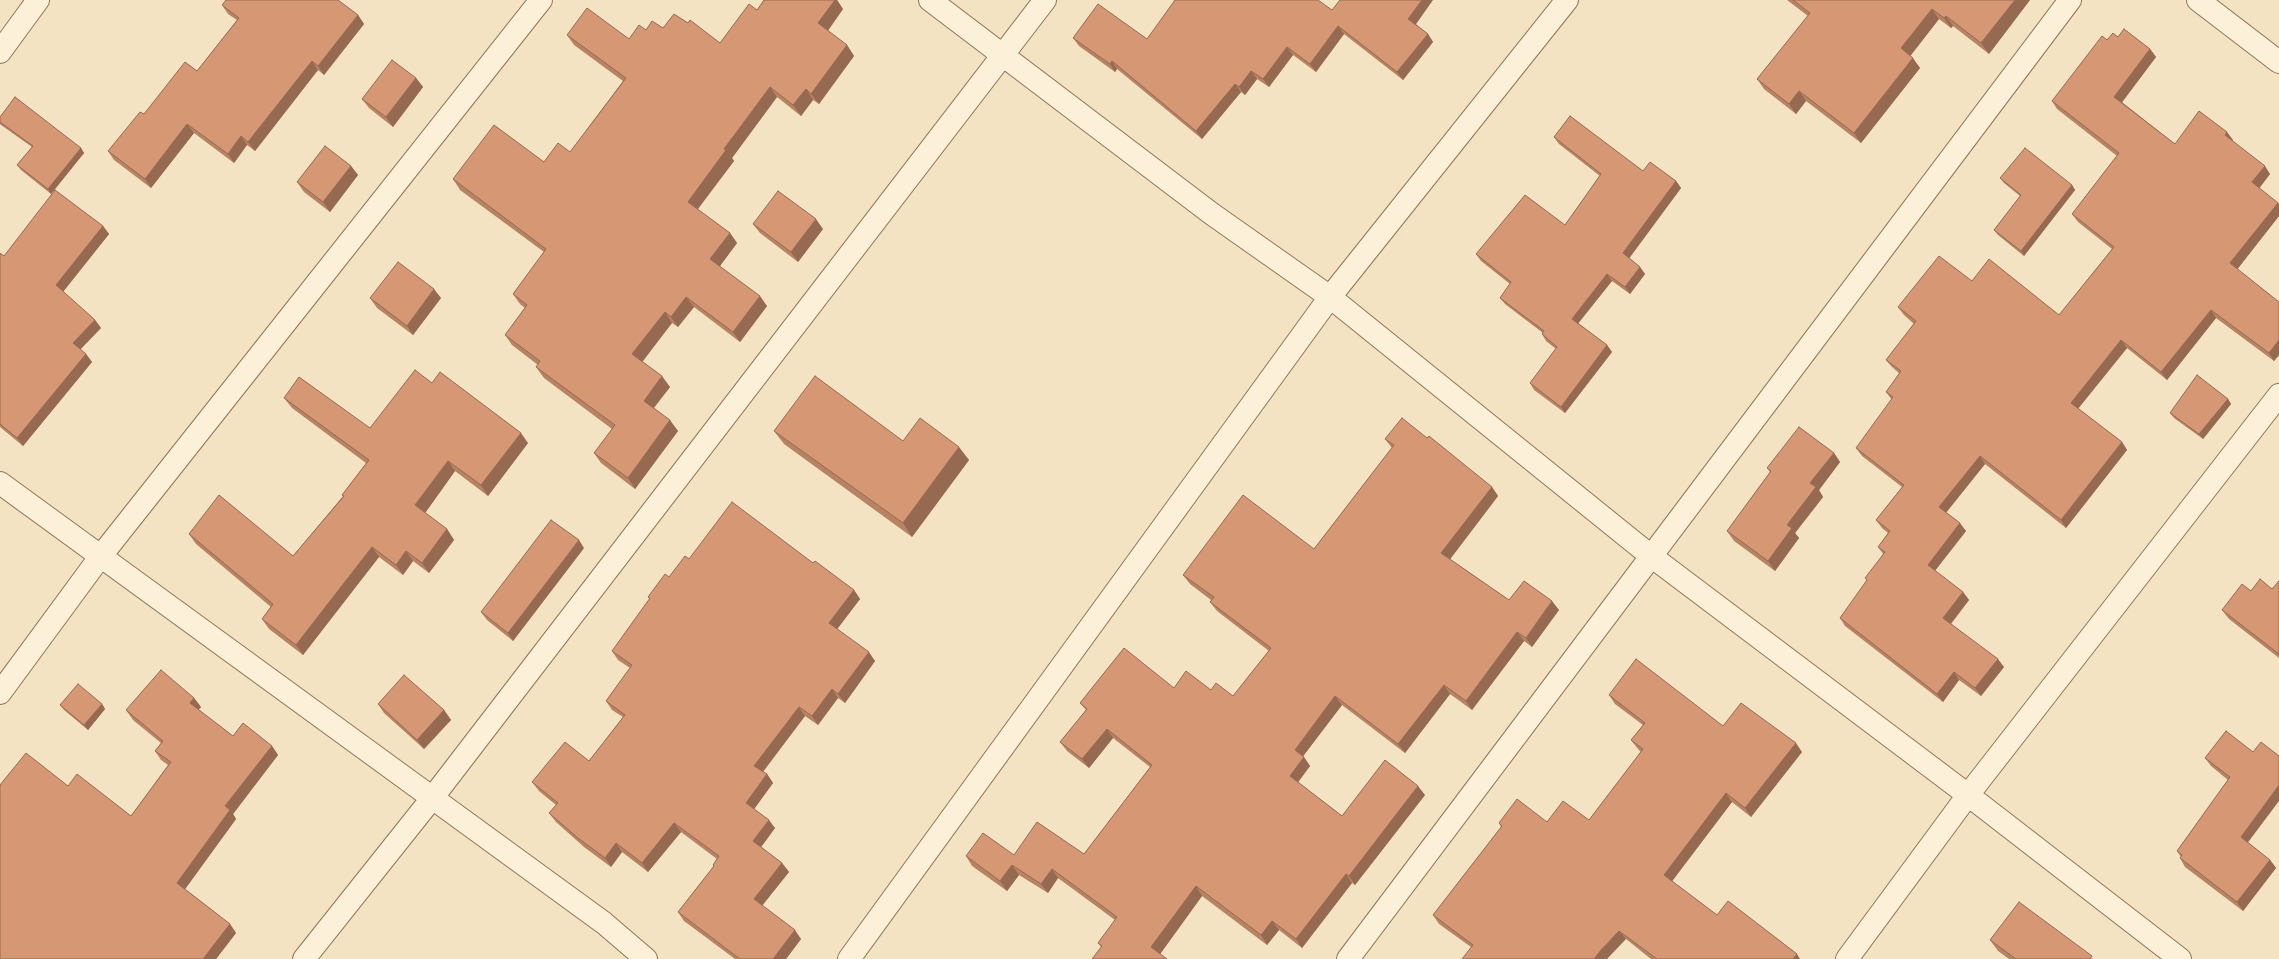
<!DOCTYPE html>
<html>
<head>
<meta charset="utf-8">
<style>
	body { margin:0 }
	canvas { display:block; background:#f3e3c3 }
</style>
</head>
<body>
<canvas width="2279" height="959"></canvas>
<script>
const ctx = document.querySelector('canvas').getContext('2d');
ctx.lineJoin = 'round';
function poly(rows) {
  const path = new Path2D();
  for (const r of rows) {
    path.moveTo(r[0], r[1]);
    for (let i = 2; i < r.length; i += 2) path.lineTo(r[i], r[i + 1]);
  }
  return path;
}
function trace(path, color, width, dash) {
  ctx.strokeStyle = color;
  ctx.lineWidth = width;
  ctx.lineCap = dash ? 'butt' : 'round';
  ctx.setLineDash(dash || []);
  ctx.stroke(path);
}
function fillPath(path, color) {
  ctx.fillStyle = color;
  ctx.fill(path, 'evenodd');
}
const minor = poly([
	[930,0,1212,214,1330,297,1651,556,1968,795,2180,959],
	[2198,0,2279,62],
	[0,52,38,0],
	[0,483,604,923,646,959],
	[0,693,100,557,541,0],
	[304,959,433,797,1045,0],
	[849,959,1330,297,1567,0],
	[1348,959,2070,0],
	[1847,959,1968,795,2279,395]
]);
const wall = poly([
	[764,0,837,0,843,9,828,31,847,45,854,56,819,104,813,100,801,116,777,97,732,158,734,161,697,209,730,233,737,243,720,266,767,306,740,342,694,307,678,327,672,323,642,361,670,387,654,408,678,431,635,489,601,463,594,453,612,429,544,378,536,367,538,365,512,345,505,335,525,308,520,304,513,294,544,252,460,190,453,179,544,162,570,152,623,81,574,45,567,35,629,39,646,30,663,28,688,23,720,43,757,10],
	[1787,0,2030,0,1989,54,1953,26,1951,28,1939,19,1910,56,1920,68,1861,143,1806,101,1796,114,1764,89,1757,79,1808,16],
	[222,5,358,15,364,24,324,75,318,70,255,151,247,145,234,163,194,133,151,188,114,160,108,151,144,114,197,71,237,20,228,14],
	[1332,10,1416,24,1428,34,1433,42,1403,80,1344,34,1316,72,1293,55,1269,87,1257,79,1245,95,1241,92,1202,139,1117,69,1115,72,1079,46,1073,38,1147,39],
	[2118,37,2150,49,2156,57,2122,102,2175,144,2233,140,2232,141,2270,174,2259,188,2279,204,2279,216,2237,269,2279,302,2279,355,2274,361,2216,318,2167,380,2127,348,2078,409,2122,442,2127,450,2066,528,1985,464,1946,513,1966,531,1935,571,1963,592,1969,600,1951,624,2004,667,1981,696,1959,680,1943,702,1845,626,1840,618,1867,581,1865,578,1884,555,1878,547,1888,533,1882,528,1876,520,1902,487,1862,456,1856,448,1892,400,1886,392,1900,374,1892,367,1886,360,1914,324,1904,315,1898,307,1972,281,2059,315,2112,249,2078,222,2072,214,2117,156,2057,109,2052,101,2107,40],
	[416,78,423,87,393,127,369,108,362,99],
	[0,117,81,148,84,153,51,194,21,170,17,165,32,147,1,125,0,124],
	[1554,137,1643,171,1676,181,1681,188,1629,258,1640,267,1645,274,1630,294,1612,281,1578,323,1607,345,1612,352,1565,413,1534,390,1530,383,1556,349,1546,341,1542,334,1543,333,1505,304,1500,298,1510,284,1481,261,1476,254,1565,225,1600,176,1559,144],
	[351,166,358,175,330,212,304,192,297,182],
	[2000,178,2072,185,2075,190,2024,256,1998,235,1994,230,2020,196,2004,183],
	[753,224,823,229,798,262,760,233],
	[103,226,109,234,63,292,95,320,101,328,80,349,86,354,92,362,23,446,0,427,0,253,4,256],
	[370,298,441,298,413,335,377,308],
	[432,383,528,443,488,496,455,471,425,513,447,529,454,540,429,573,413,561,403,575,379,557,303,655,269,629,262,619,271,607,196,544,189,534,293,556,343,496,342,495,366,463,292,408,284,398,370,428],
	[2228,399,2231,404,2203,439,2174,418,2170,413],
	[774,431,903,441,969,460,912,537,784,444],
	[1427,438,1492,487,1498,496,1450,559,1509,600,1559,610,1532,647,1524,641,1472,710,1450,694,1405,753,1342,705,1303,756,1310,766,1298,782,1342,816,1425,795,1355,885,1352,883,1302,948,1279,930,1267,945,1202,896,1160,954,1101,947,1098,943,1115,920,1058,878,1048,893,1019,875,1007,891,972,866,966,856,1084,854,1150,767,1113,738,1089,768,1067,751,1060,742,1086,710,1080,703,1174,688,1211,690,1233,696,1269,651,1217,611,1210,602,1211,600,1190,584,1183,575,1314,549,1392,448,1385,439],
	[1834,453,1840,462,1819,490,1823,497,1795,533,1799,538,1775,571,1734,541,1727,531,1770,472,1767,468],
	[584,548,513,641,487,620,481,612],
	[689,559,813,563,854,590,860,599,837,629,875,661,845,703,838,698,818,725,805,716,763,772,767,774,773,783,754,809,775,828,761,847,782,863,789,872,762,906,801,939,786,959,735,959,684,921,678,912,714,866,713,865,717,859,681,832,648,872,622,852,611,867,584,847,556,822,549,813,556,805,539,791,532,782,589,761,623,717,612,710,606,701,630,668,618,660,612,651,650,599,648,597,669,577],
	[2279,581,2279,658,2229,619,2222,610,2251,591,2272,589],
	[1609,695,1723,726,1802,752,1751,817,1732,802,1672,881,1717,915,1800,959,1651,959,1626,939,1471,947,1439,924,1433,915,1501,827,1499,823,1589,820,1641,752,1638,749,1631,740,1643,725,1615,704],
	[194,698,201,707,198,710,233,736,272,746,278,755,233,814,236,819,185,889,230,924,236,933,216,959,68,786,131,816,168,765,161,760,155,751,161,743,133,720,126,710],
	[102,704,105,709,88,730,64,710,60,705],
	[378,704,444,710,451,720,424,749,384,713],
	[2226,731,2248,843,2270,860,2276,868,2243,911,2185,867,2180,858,2181,857,2177,851,2228,780,2211,766,2205,758],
	[1990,940,2094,959,2009,959,1998,951]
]);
const shadedWall = poly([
	[835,0,837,0,843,9,825,34,818,23],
	[1422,0,1433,0,1414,27,1408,19],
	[2015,0,2030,0,1989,54,1981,43],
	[1932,9,1939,19,1908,59,1901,48],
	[358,15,364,24,324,75,318,66],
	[1946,16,1953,26,1951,28,1944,18],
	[1338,26,1344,34,1316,72,1310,64],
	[1428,34,1433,42,1403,80,1397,72],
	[847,45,854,56,819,104,811,94],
	[1287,47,1293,55,1269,87,1263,79],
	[2150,49,2156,57,2120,105,2114,97],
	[1913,58,1920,68,1861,143,1854,133],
	[312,61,318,70,255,151,248,142],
	[1112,61,1117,69,1115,72,1110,64],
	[1251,71,1257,79,1245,95,1239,87],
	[416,78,423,87,393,127,386,117],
	[1235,84,1241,92,1202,139,1196,131],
	[770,87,777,97,732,158,734,161,695,213,688,202,724,149],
	[806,89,813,100,801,116,793,105],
	[1799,91,1806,101,1796,114,1789,104],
	[187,124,194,133,151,188,145,179],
	[2227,132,2233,140,2231,143,2225,135],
	[241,136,247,145,234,163,228,154],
	[81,148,84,153,51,194,48,189],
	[351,166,358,175,330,212,323,202],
	[2265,166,2270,174,2258,190,2252,182],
	[1676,181,1681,188,1628,260,1623,253],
	[2072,185,2075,190,2024,256,2021,251],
	[2278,203,2279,204,2279,216,2236,271,2230,263],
	[816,219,823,229,798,262,791,252],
	[103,226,109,234,62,293,56,285],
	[730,233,737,243,717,270,710,259],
	[1640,267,1645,274,1630,294,1625,287],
	[1607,274,1612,281,1577,325,1572,319],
	[434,289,441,298,413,335,407,326],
	[760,296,767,306,740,342,733,332],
	[686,297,694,307,678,327,671,317],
	[2211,310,2216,318,2167,380,2161,372],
	[665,312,672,323,640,365,632,354],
	[95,320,101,328,79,351,73,343],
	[2121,340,2127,348,2076,411,2071,403],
	[2279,340,2279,355,2274,361,2269,353],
	[1607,345,1612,352,1565,413,1561,407],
	[86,354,92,362,23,446,17,438],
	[662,376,670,387,651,411,644,401],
	[2228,399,2231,404,2203,439,2199,434],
	[670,420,678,431,635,489,628,478],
	[521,433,528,443,488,496,481,485],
	[2122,442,2127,450,2066,528,2061,520],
	[959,447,969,460,912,537,903,523],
	[1834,453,1840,462,1819,490,1823,497,1795,533,1799,538,1775,571,1768,561,1810,483],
	[1980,456,1985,464,1944,515,1939,507],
	[448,461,455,471,423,516,415,505],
	[1492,487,1498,496,1448,562,1441,553],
	[1960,523,1966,531,1933,573,1928,565],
	[447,529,454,540,429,573,422,563],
	[579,540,584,548,513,641,508,633],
	[372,547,379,557,303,655,296,645],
	[406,551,413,561,403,575,396,565],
	[854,590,860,599,835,632,829,623],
	[1963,592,1969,600,1949,626,1943,618],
	[1552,601,1559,610,1532,647,1526,638],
	[1517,632,1524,641,1472,710,1466,701],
	[869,652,875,661,845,703,838,694],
	[1998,659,2004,667,1981,696,1975,688],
	[1954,672,1959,680,1943,702,1937,694],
	[1444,685,1450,694,1405,753,1398,744],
	[832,689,838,698,818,725,812,716],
	[1335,696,1342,705,1301,759,1295,750],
	[194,698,201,707,196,712,190,703],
	[102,704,105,709,88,730,84,725],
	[799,707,805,716,761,774,754,766],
	[444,710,451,720,424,749,417,740],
	[1107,729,1113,738,1089,768,1082,759],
	[1796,743,1802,752,1751,817,1745,808],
	[272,746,278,755,233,814,236,819,183,892,177,883,225,806],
	[1304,757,1310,766,1296,785,1290,776],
	[767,774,773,783,752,812,746,803],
	[2279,785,2279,801,2246,845,2241,837],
	[1418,786,1425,795,1355,885,1349,876],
	[1726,793,1732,802,1670,884,1664,875],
	[769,820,775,828,759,850,753,841],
	[674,823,681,832,648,872,642,863],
	[616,843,622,852,611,867,605,858],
	[2270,860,2276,868,2243,911,2237,902],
	[782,863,789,872,760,908,754,899],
	[1012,865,1019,875,1007,891,1000,881],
	[1052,869,1058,878,1048,893,1041,884],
	[1346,874,1352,883,1302,948,1296,939],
	[1196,886,1202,896,1158,957,1151,947],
	[1272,921,1279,930,1267,945,1261,935],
	[230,924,236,933,216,959,203,959],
	[795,930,801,939,786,959,773,959],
	[1619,931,1626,939,1607,959,1594,959,1601,950],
	[1797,954,1800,959,1793,959]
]);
const building = poly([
	[226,0,338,0,358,15,318,66,312,61,248,142,241,136,228,154,187,124,145,179,108,151,140,112,144,114,185,62,197,71,239,18,222,5,226,0],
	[764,0,835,0,818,23,847,45,811,94,806,89,793,105,770,87,724,149,726,150,688,202,730,233,710,259,760,296,733,332,686,297,671,317,665,312,632,354,662,376,644,401,670,420,628,478,594,453,615,425,536,367,540,361,505,335,527,305,513,294,546,249,453,179,494,125,544,162,558,143,570,152,626,78,567,35,587,8,629,39,639,25,646,30,652,21,663,28,674,14,688,23,690,20,720,43,749,4,757,10,764,0],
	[1175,0,1318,0,1332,10,1340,0,1422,0,1408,19,1428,34,1397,72,1338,26,1310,64,1287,47,1263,79,1251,71,1239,87,1235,84,1196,131,1112,61,1110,64,1073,38,1098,4,1147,39,1175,0],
	[1793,0,2015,0,1981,43,1946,16,1944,18,1932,9,1901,48,1913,58,1854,133,1799,91,1789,104,1757,79,1810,13,1793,0],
	[2124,29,2150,49,2114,97,2175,144,2199,111,2227,132,2225,135,2265,166,2252,182,2278,203,2230,263,2279,302,2279,340,2269,353,2211,310,2161,372,2121,340,2071,403,2122,442,2061,520,1980,456,1939,507,1960,523,1928,565,1963,592,1943,618,1998,659,1975,688,1954,672,1937,694,1840,618,1867,580,1865,578,1885,552,1878,547,1890,531,1876,520,1904,485,1856,448,1893,397,1886,392,1901,371,1886,360,1916,321,1898,307,1939,256,1972,281,1989,259,2059,315,2114,247,2072,214,2119,153,2052,101,2102,36,2107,40,2113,33,2118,37,2124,29],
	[392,60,416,78,386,117,362,99,392,60],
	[15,97,81,148,48,189,17,165,33,146,0,122,0,117,15,97],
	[1570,116,1643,171,1650,162,1676,181,1623,253,1640,267,1625,287,1607,274,1572,319,1607,345,1561,407,1530,383,1557,347,1542,334,1544,331,1500,298,1511,282,1476,254,1525,195,1565,225,1601,174,1554,137,1570,116],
	[325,146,351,166,323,202,297,182,325,146],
	[2025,148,2072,185,2021,251,1994,230,2021,195,2000,178,2025,148],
	[55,190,103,226,56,285,95,320,73,343,86,354,17,438,0,424,0,253,4,256,55,190],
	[778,191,816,219,791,252,753,224,778,191],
	[398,262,434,289,407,326,370,298,398,262],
	[415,370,432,383,440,372,521,433,481,485,448,461,415,505,447,529,422,563,406,551,396,565,372,547,296,645,262,619,273,604,189,534,219,495,293,556,344,496,342,495,369,460,284,398,299,377,370,428,415,370],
	[2197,375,2228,399,2199,434,2170,413,2197,375],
	[815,376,903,441,920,418,959,447,903,523,774,431,815,376],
	[1402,418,1427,438,1429,436,1492,487,1441,553,1509,600,1524,581,1552,601,1526,638,1517,632,1466,701,1444,685,1398,744,1335,696,1295,750,1304,757,1290,776,1342,816,1385,760,1418,786,1349,876,1346,874,1296,939,1272,921,1261,935,1196,886,1151,947,1167,959,1092,959,1102,946,1098,943,1117,917,1052,869,1041,884,1012,865,1000,881,966,856,983,833,1014,855,1037,822,1084,854,1152,765,1107,729,1082,759,1060,742,1087,709,1080,703,1124,648,1174,688,1186,671,1211,690,1216,683,1233,696,1271,648,1210,602,1214,597,1183,575,1243,495,1314,549,1394,445,1385,439,1402,418],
	[1799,427,1834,453,1810,483,1816,487,1787,525,1792,528,1768,561,1727,531,1771,471,1767,468,1799,427],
	[732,502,813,563,815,561,854,590,829,623,869,652,838,694,832,689,812,716,799,707,754,766,767,774,746,803,769,820,753,841,782,863,754,899,795,930,773,959,740,959,678,912,714,866,713,865,719,856,674,823,642,863,616,843,605,858,578,838,549,813,558,803,532,782,565,742,589,761,625,715,606,701,632,665,612,651,650,598,648,597,665,574,669,577,685,556,689,559,732,502],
	[551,520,579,540,508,633,481,612,551,520],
	[2260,579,2272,589,2279,581,2279,654,2222,610,2242,584,2251,591,2260,579],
	[1636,659,1723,726,1741,703,1796,743,1745,808,1726,793,1664,875,1717,915,1728,901,1797,954,1793,959,1657,959,1619,931,1601,950,1594,959,1462,959,1473,945,1433,915,1502,826,1499,823,1517,799,1547,822,1563,801,1589,820,1643,749,1631,740,1645,723,1609,695,1636,659],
	[161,670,194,698,190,703,233,736,243,723,272,746,225,806,230,810,177,883,230,924,203,959,0,959,0,785,26,753,68,786,77,774,131,816,171,762,155,751,163,741,126,710,161,670],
	[404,675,444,710,417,740,378,704,404,675],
	[78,684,102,704,84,725,60,705,78,684],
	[2226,731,2253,752,2261,742,2279,756,2279,785,2241,837,2270,860,2237,902,2180,858,2182,855,2177,851,2230,777,2205,758,2226,731],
	[2019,902,2092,956,2090,959,2016,959,1990,940,2019,902]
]);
trace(minor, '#917357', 24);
trace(minor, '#fdf0d8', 22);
fillPath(wall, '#b88364');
fillPath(shadedWall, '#966a51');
fillPath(building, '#d69874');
trace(building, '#966a51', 1);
</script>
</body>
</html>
